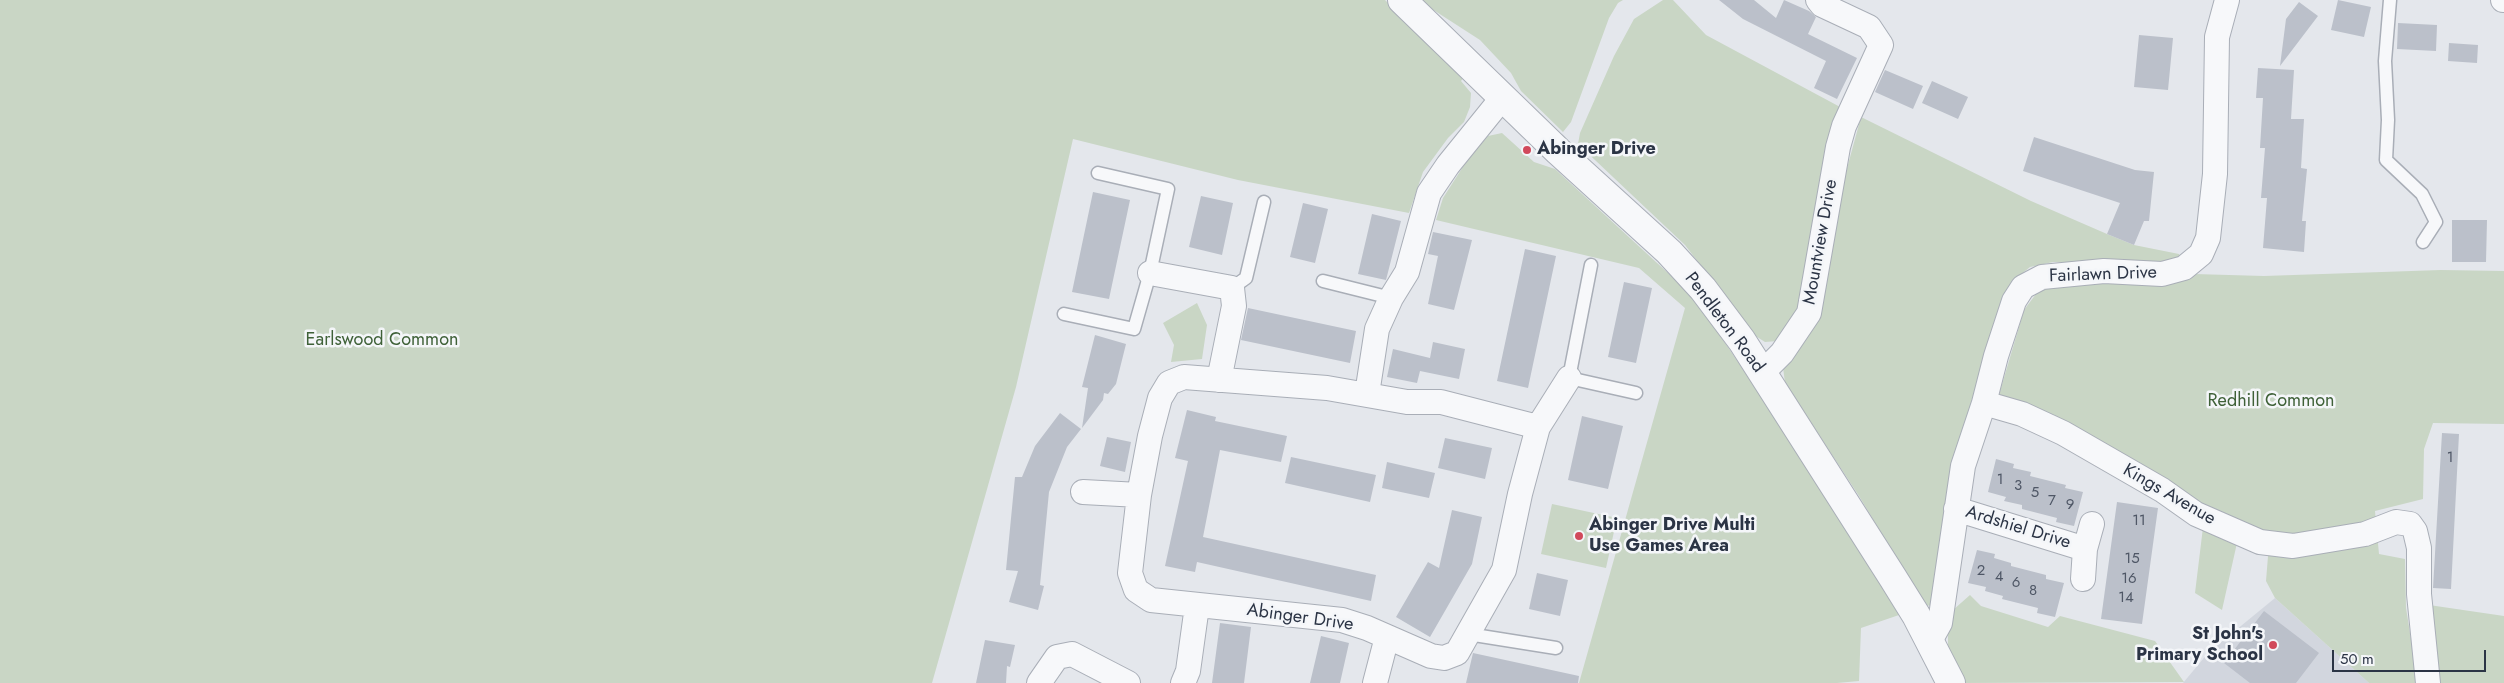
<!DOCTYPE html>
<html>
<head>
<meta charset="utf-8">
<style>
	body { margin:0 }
	#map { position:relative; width:2504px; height:683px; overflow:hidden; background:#e4e7ec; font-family:Jost,sans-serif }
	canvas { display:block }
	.scale { position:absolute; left:2332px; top:650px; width:154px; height:22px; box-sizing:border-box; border:2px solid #2b3445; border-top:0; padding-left:6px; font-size:15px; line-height:18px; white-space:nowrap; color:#2b3445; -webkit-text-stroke:4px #f4f6f9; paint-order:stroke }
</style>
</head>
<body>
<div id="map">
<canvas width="2504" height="683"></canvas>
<div class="scale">50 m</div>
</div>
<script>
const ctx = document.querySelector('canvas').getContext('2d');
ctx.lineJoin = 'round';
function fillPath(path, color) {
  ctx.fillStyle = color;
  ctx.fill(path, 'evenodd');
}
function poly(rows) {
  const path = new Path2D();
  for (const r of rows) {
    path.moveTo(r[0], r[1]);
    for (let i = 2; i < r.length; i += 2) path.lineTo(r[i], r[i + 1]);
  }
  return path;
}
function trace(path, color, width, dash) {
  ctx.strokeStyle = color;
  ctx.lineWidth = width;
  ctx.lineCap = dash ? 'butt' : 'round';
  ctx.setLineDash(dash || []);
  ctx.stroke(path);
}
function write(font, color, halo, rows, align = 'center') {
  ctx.font = font + ' Jost,sans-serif';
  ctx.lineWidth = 5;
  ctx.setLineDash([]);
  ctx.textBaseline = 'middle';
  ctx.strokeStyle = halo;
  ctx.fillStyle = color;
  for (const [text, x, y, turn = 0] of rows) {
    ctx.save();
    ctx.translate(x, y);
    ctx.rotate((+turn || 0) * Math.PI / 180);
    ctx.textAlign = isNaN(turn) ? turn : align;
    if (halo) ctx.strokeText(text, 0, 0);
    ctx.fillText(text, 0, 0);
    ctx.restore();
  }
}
const built = poly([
	[2275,598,2369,683,2183,683,2208,653]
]);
const green = poly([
	[0,0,1385,0,1464,77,1461,81,1471,93,1470,107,1464,122,1448,138,1423,172,1409,213,1238,180,1073,139,1016,387,932,683,0,683],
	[1418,0,1623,0,1618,3,1609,18,1571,122,1563,132,1521,91,1511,73,1480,40],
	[1663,0,1673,0,1706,35,1842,108,1799,313,1778,341,1765,342,1754,335,1685,245,1578,144,1580,133,1614,56,1634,19],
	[1861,117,2031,201,2107,234,2134,245,2179,254,2181,258,2164,262,2053,262,2030,267,2013,281,2003,307,1934,605,1925,606,1859,496,1785,383,1783,367,1810,330,1823,304,1846,172],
	[1502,133,1534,162,1555,169,1694,297,1813,473,1899,615,1861,628,1859,681,1837,683,1579,683,1685,308,1639,268,1436,220,1443,198,1468,159,1488,136],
	[2441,270,2504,271,2504,424,2433,423,2424,449,2423,499,2375,511,2379,554,2405,559,2406,608,2418,683,2369,683,2275,598,2266,581,2269,544,2239,534,2222,610,2195,593,2205,511,1998,398,2024,310,2036,294,2055,283,2194,274,2264,276],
	[1197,303,1207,325,1202,359,1171,362,1174,345,1163,323],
	[1552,504,1617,518,1606,568,1541,554],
	[1970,595,1981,606,2048,627,2060,616,2155,641,2184,682,1959,683,1948,653,1948,634,1953,610],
	[2429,605,2504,616,2504,683,2438,683]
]);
const building = poly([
	[1719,0,1754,0,1776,18,1784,0,1809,11,1816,17,1808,34,1857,58,1837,99,1814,88,1826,61,1743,19],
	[2338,0,2371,7,2364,37,2331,30],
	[2299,2,2318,16,2280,66,2286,19],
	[2398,23,2437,25,2436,51,2397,49],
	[2139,35,2173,38,2168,90,2134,87],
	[2449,43,2478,45,2477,63,2448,61],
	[2258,68,2294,70,2291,119,2304,119,2301,168,2307,169,2302,221,2306,221,2304,252,2263,248,2267,198,2261,198,2265,148,2260,148,2263,98,2256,98],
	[1885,70,1923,86,1913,109,1875,92],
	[1932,81,1968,97,1958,119,1922,103],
	[2034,137,2135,170,2154,172,2149,221,2144,221,2134,245,2107,234,2120,203,2023,171],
	[1093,192,1130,200,1109,299,1072,292],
	[1201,196,1233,203,1222,255,1189,247],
	[1303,203,1328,209,1315,263,1290,257],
	[1372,214,1401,221,1386,280,1358,274],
	[2452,220,2487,220,2486,262,2452,262],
	[1433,232,1472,240,1454,310,1428,304,1438,256,1428,254],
	[1525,249,1556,256,1528,388,1497,381],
	[1624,282,1652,288,1636,363,1608,357],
	[1248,308,1356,331,1350,363,1241,340],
	[1095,335,1126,344,1116,384,1108,394,1104,393,1103,400,1082,428,1088,388,1082,387],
	[1433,342,1465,349,1459,379,1420,371,1417,383,1387,377,1393,349,1430,358],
	[1187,410,1216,417,1215,421,1287,436,1281,462,1220,450,1203,537,1376,575,1371,601,1197,562,1195,572,1165,566,1188,461,1175,458],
	[1060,413,1081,429,1067,447,1049,492,1040,585,1044,586,1038,610,1009,602,1018,571,1006,570,1015,477,1022,477,1035,446],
	[1582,416,1623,426,1608,489,1568,480],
	[2442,433,2459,434,2451,589,2433,588],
	[1107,437,1131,442,1125,472,1100,466],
	[1445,438,1492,448,1485,479,1438,468],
	[1291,457,1376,475,1370,502,1285,483],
	[1996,459,2014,464,2013,468,2031,472,2030,476,2066,485,2065,488,2083,492,2074,526,2056,522,2057,518,2022,509,2022,505,2004,501,2006,497,1988,492],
	[1387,462,1435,473,1429,498,1382,488],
	[2117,502,2158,508,2142,624,2101,619],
	[1452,510,1482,517,1472,564,1430,637,1396,617,1428,562,1439,568],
	[1977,550,1995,554,1994,558,2011,563,2011,566,2046,575,2046,579,2064,583,2055,617,2037,613,2038,608,2002,599,2003,596,1985,591,1986,587,1968,583],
	[1537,573,1568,580,1560,616,1529,609],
	[2264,611,2319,653,2296,683,2250,683,2224,663],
	[1220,623,1251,627,1244,683,1212,683],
	[1321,636,1349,643,1340,683,1310,683],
	[985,640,1015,645,1010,667,1007,666,1006,683,976,683],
	[1473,653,1579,676,1578,683,1466,683]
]);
const service = poly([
	[2390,0,2385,61,2388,120,2386,160,2422,194,2436,222,2423,242],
	[1591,265,1569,378,1636,393],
	[1323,281,1391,298],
	[1232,288,1246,278,1264,202],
	[1064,314,1134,329,1150,273,1168,189,1098,173],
	[1468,634,1556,648]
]);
const minor = poly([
	[2503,0,2504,0],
	[1150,273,1232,288,1234,306,1219,380],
	[1762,373,1782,353,1809,313,1838,147,1844,126,1881,45,1869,27,1822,5,1818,0],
	[1184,377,1327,388,1407,402,1441,402,1538,427,1520,494,1504,570,1457,653,1444,658,1431,656,1367,628,1342,620,1151,600,1136,590,1130,573,1139,495,1150,436,1160,398,1169,383,1184,377],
	[1367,394,1377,329,1391,298,1407,272,1429,193,1448,165,1503,97],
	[1984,403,2022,414,2063,433,2162,490,2196,514,2260,542,2293,546,2365,534,2396,522,2410,524,2415,531,2419,548,2419,594,2428,683],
	[1538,427,1569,378],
	[1083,492,1139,495],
	[1956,509,2085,549,2092,524],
	[2083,579,2085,549],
	[1930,641,1940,623,1963,466,1984,403,1996,356,2014,301,2023,287,2042,277,2104,271,2162,274,2184,268,2201,254,2208,238,2215,174,2217,37,2227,0],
	[1039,683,1057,657,1072,654,1128,683],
	[1183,683,1188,671,1197,606],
	[1375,683,1387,637]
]);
const tertiary = poly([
	[1402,0,1558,151,1669,252,1703,289,1742,341,1893,578,1916,615,1951,683]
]);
const markers = [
	[1527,150,5,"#d1495b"],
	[1579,536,5,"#d1495b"],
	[2273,645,5,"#d1495b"]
];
const numberNames = [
	["1",2450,458],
	["1",2000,480],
	["3",2018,486],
	["5",2035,493],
	["7",2052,501],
	["9",2070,505],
	["11",2139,521],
	["15",2132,559],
	["2",1981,571],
	["4",1999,577],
	["16",2129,579],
	["6",2016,583],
	["8",2033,591],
	["14",2126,598]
];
const poiNames = [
	["Abinger Drive",1537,150],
	["Abinger Drive Multi",1589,526],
	["Use Games Area",1589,547],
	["St John's",2263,635,"right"],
	["Primary School",2263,656,"right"]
];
const streetNames = [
	["Mountview Drive",1821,242,-80],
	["Fairlawn Drive",2103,275,-2],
	["Pendleton Road",1724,323,53],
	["Kings Avenue",2169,495,30],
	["Ardshiel Drive",2018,528,17],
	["Abinger Drive",1300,618,8]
];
const parkNames = [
	["Earlswood Common",382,341],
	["Redhill Common",2271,402]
];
fillPath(built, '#d2d6de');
fillPath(green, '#c9d6c5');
fillPath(building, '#bbc0ca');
trace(service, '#a9aeb7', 15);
trace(minor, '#a9aeb7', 26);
trace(tertiary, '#a9aeb7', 30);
trace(service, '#f7f8fa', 12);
trace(minor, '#f7f8fa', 24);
trace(tertiary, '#f7f8fa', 28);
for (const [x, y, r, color] of markers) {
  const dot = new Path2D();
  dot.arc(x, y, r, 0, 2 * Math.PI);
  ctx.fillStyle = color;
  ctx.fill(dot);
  trace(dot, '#f4f6f9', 2);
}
write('15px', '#4f5766', null, numberNames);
write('bold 18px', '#2b3445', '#f4f6f9', poiNames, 'left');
write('18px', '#2b3445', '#f4f6f9', streetNames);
write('18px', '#3f6138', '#f4f6f9', parkNames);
</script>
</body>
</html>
